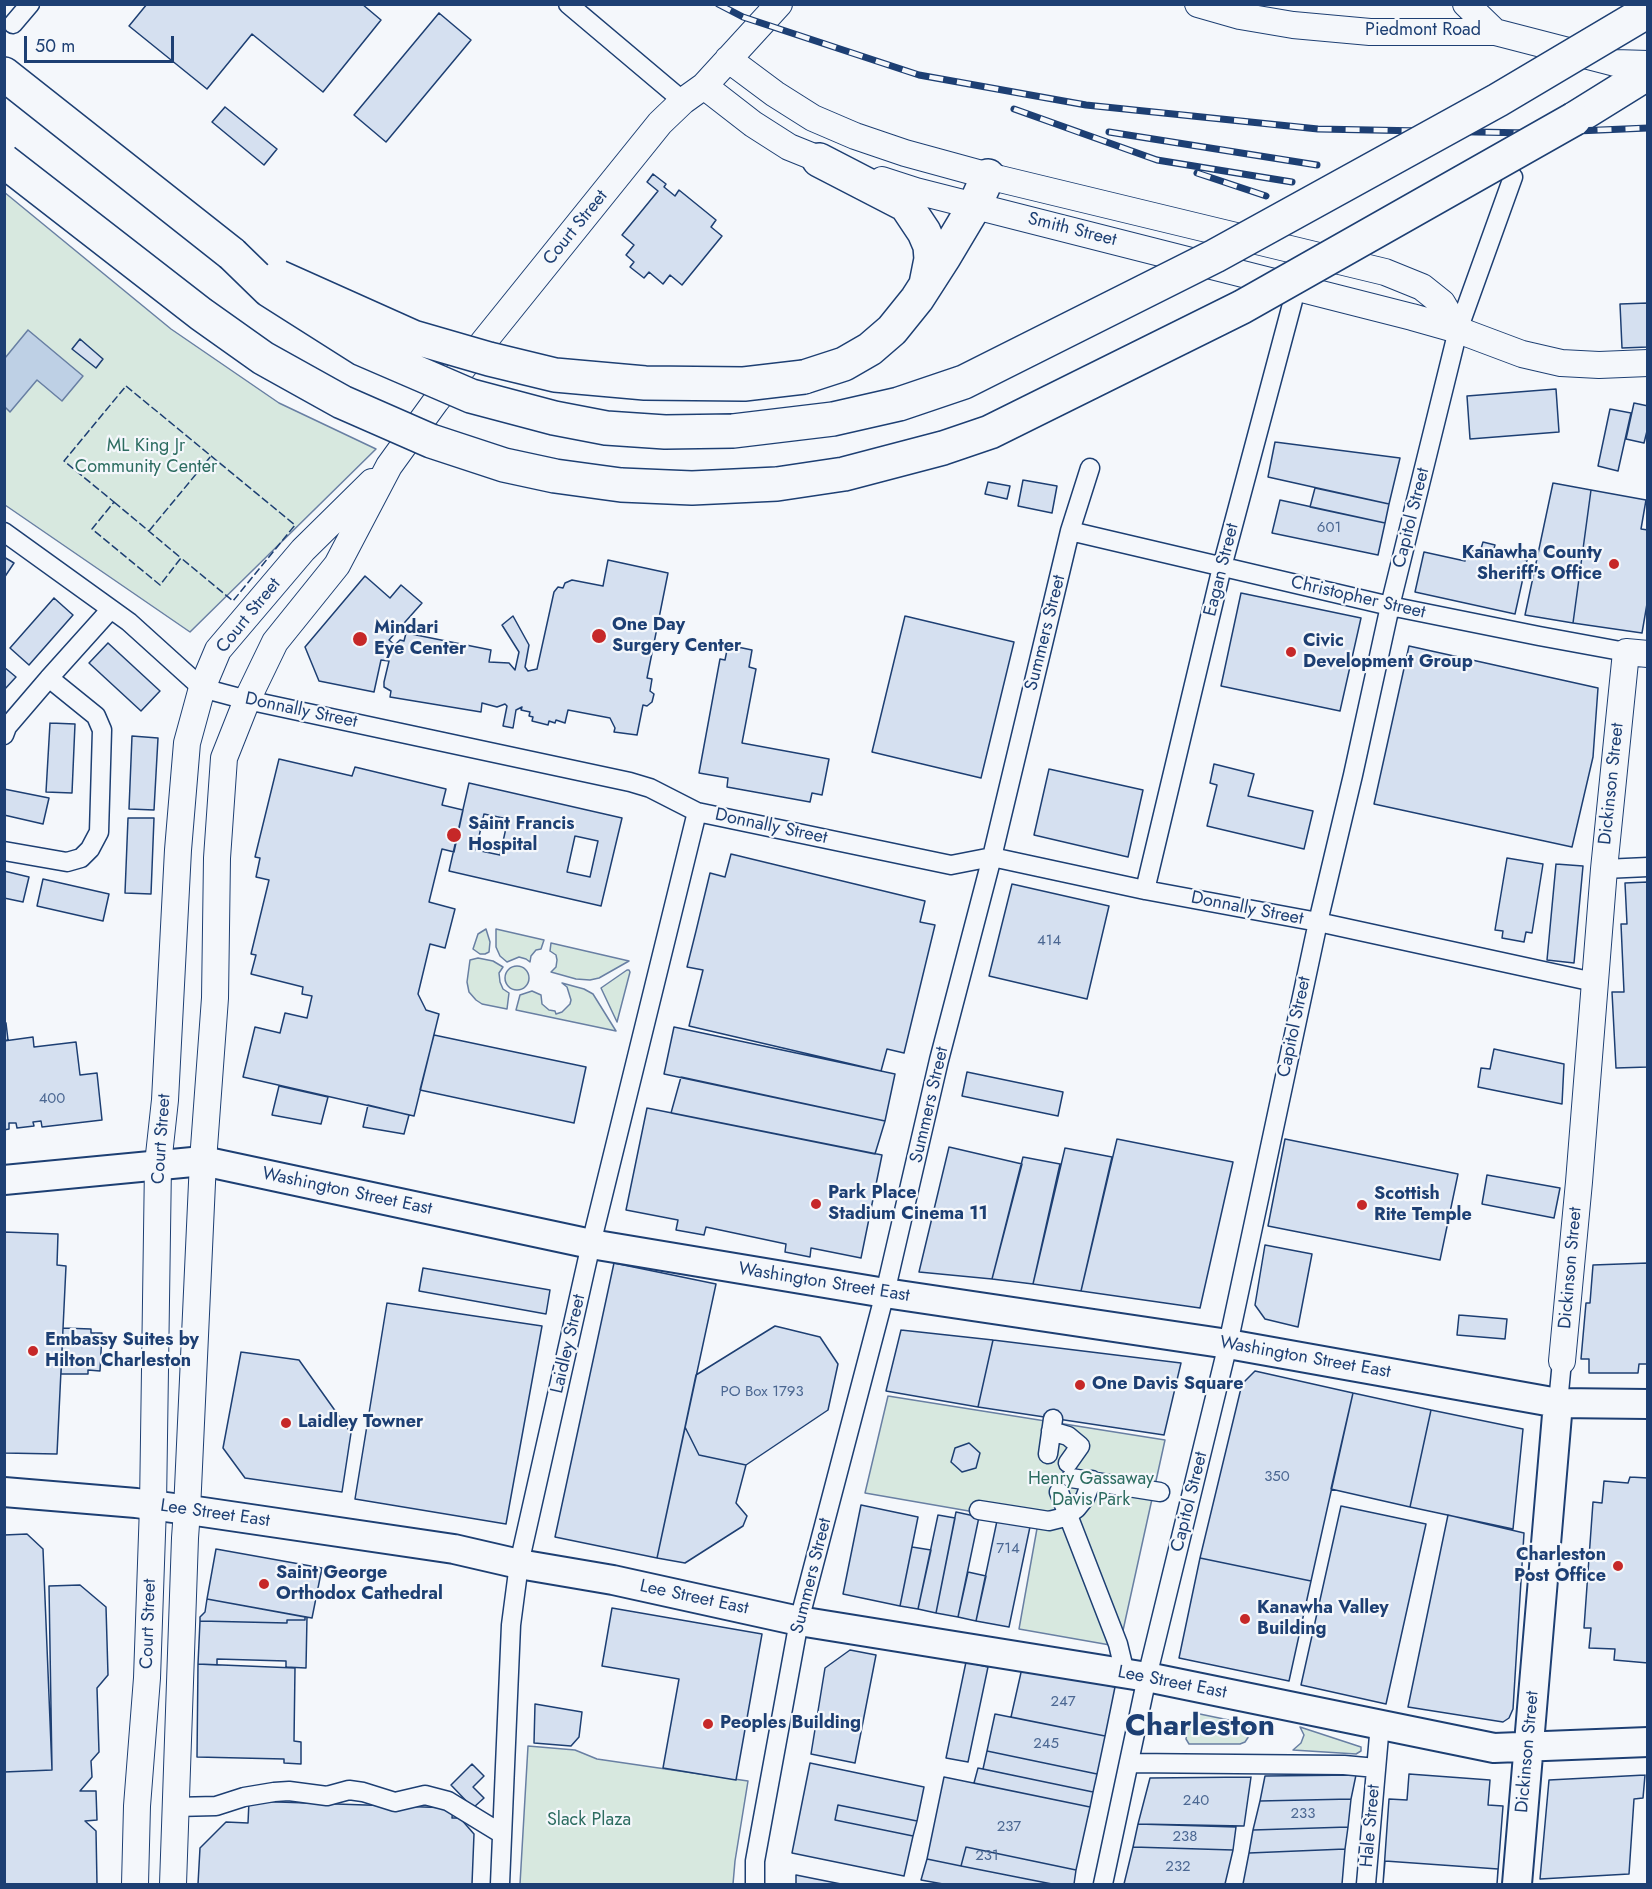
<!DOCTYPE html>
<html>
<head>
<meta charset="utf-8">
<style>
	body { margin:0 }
	#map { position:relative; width:1652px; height:1889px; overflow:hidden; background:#f4f7fb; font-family:Jost,sans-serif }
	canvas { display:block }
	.frame { position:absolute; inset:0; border:6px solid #1d3f73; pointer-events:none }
	.scale { position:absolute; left:24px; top:36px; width:150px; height:27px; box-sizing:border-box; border:3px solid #1d3f73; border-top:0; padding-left:8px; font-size:18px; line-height:21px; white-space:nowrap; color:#1d3f73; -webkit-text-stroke:4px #f4f7fb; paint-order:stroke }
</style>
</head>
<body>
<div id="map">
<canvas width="1652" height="1889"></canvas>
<div class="frame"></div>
<div class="scale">50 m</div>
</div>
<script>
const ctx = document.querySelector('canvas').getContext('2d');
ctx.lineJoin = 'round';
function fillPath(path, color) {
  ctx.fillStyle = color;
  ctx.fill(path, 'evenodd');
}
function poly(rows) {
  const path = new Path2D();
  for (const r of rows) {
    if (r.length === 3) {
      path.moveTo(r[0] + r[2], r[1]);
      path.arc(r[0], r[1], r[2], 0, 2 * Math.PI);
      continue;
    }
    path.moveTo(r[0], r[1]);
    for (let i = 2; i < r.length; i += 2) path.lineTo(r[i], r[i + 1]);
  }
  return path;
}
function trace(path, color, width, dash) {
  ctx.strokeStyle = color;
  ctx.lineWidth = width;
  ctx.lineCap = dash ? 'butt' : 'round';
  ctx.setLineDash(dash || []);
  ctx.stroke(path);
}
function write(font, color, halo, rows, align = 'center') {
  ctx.font = font + ' Jost,sans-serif';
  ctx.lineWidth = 4.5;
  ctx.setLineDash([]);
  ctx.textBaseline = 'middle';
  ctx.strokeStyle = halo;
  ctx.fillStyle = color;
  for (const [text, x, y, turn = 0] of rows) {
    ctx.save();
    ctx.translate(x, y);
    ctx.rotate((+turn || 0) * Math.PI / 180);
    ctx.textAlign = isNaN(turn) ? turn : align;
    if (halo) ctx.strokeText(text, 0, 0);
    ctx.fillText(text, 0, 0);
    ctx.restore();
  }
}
const green = poly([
	[4,192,171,329,279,403,376,449,190,632,5,505,4,192],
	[486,929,490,942,489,952,485,954,480,954,473,949,478,934,486,929],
	[496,929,544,940,541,949,536,950,531,956,530,962,526,959,519,957,507,962,500,956,496,947,496,929],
	[551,943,629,961,599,978,590,980,576,979,551,972,556,967,557,960,556,955,550,951,551,943],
	[478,958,493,961,503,967,499,973,500,982,503,989,509,993,507,1009,482,1004,476,1000,469,992,467,982,470,960,478,958],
	[517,978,12],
	[627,970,629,970,630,972,617,1022,601,988,627,970],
	[562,983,584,989,593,994,616,1031,516,1010,520,995,532,991,541,995,542,1004,549,1010,555,1011,556,1014,562,1012,570,1004,571,1000,567,987,562,983],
	[888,1396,1165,1440,1122,1635,1110,1645,1019,1629,1038,1523,865,1493,888,1396],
	[1195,1713,1248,1724,1251,1733,1245,1742,1240,1744,1189,1744,1186,1739,1187,1730,1195,1713],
	[1300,1727,1361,1747,1361,1751,1356,1754,1293,1750,1301,1743,1304,1735,1300,1727],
	[528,1746,575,1750,597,1759,748,1781,735,1861,733,1884,520,1884,528,1746]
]);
const water = poly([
	[28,330,83,376,62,401,37,380,10,412,5,407,5,358,28,330]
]);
const building = poly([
	[147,4,362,4,381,20,323,92,252,34,207,89,129,26,147,4],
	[439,13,471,40,386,142,354,115,439,13],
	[225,107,277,149,264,165,212,122,225,107],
	[653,174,666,184,664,187,675,196,679,190,716,220,711,227,722,236,682,285,670,275,663,284,649,272,644,278,630,267,634,262,626,255,634,245,622,235,658,191,647,182,653,174],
	[1648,303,1648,347,1622,348,1620,304,1648,303],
	[80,339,103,359,96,368,72,349,80,339],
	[1556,389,1559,432,1470,439,1467,396,1556,389],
	[1634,403,1648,406,1648,427,1644,443,1626,439,1634,403],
	[1610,409,1631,413,1618,471,1598,466,1610,409],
	[1275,442,1400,458,1389,504,1268,477,1275,442],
	[1023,480,1057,486,1052,513,1018,506,1023,480],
	[988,482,1010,486,1007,499,985,494,988,482],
	[1553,483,1591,490,1573,623,1525,615,1553,483],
	[1315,488,1389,504,1385,523,1310,507,1315,488],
	[1591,490,1646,500,1641,529,1648,530,1648,598,1642,633,1573,623,1591,490],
	[1280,500,1385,523,1378,555,1272,533,1280,500],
	[1483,542,1495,545,1493,552,1527,560,1515,614,1415,592,1424,552,1465,561,1467,549,1480,552,1483,542],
	[4,557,14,563,4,578,4,557],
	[608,560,668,573,647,678,652,679,650,691,654,694,652,702,647,706,643,705,637,735,614,732,615,728,610,718,568,710,565,723,556,720,555,723,549,721,548,725,532,721,533,717,529,716,530,712,521,710,522,707,516,710,513,728,503,726,507,706,505,704,497,707,482,703,481,712,390,697,391,691,384,687,384,682,389,661,381,660,374,692,319,681,305,647,365,576,390,598,401,585,422,603,389,640,395,645,400,640,404,641,406,633,491,650,489,662,509,663,515,670,519,652,502,625,513,616,529,645,525,667,528,671,537,669,554,592,558,587,563,588,565,583,572,580,603,586,608,560],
	[1241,593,1361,618,1340,711,1221,686,1241,593],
	[54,598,73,615,29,665,10,648,54,598],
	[905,616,1014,642,981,778,872,752,905,616],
	[108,643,160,691,141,711,89,663,108,643],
	[728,645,752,650,749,667,756,669,742,743,829,759,822,795,812,793,810,802,727,787,728,778,699,773,720,659,725,660,728,645],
	[1409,646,1598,688,1593,757,1572,847,1374,804,1409,646],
	[4,667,16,677,4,690,4,667],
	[50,723,75,724,72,793,46,792,50,723],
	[132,736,158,738,154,810,129,809,132,736],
	[279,759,352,776,355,767,446,789,442,805,463,810,454,852,442,849,429,902,455,909,445,948,430,944,418,994,426,1010,439,1014,414,1116,243,1077,255,1027,280,1033,285,1013,307,1018,312,996,302,994,303,987,251,974,256,955,251,954,269,880,256,877,260,858,255,857,279,759],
	[1214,764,1254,774,1248,796,1313,811,1304,849,1207,826,1217,785,1210,783,1214,764],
	[1049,769,1143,790,1128,857,1034,835,1049,769],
	[469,783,622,818,601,906,449,871,469,783],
	[484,814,508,819,500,855,476,850,484,814],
	[575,836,598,841,590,877,567,872,575,836],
	[4,789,49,798,43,824,4,815,4,789],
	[128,818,154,818,151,894,125,893,128,818],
	[731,854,925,901,920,922,935,925,904,1053,887,1049,881,1071,689,1026,703,970,687,967,696,931,710,873,725,877,731,854],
	[1507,858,1543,864,1532,933,1526,932,1524,942,1502,938,1503,931,1495,930,1507,858],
	[1556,864,1583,866,1574,963,1547,960,1556,864],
	[4,871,29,877,23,902,4,898,4,871],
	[43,879,109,894,103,921,37,906,43,879],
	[1648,882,1648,1067,1616,1068,1612,992,1624,992,1621,924,1627,924,1625,883,1648,882],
	[1012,884,1109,906,1087,999,989,976,1012,884],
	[4,1022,6,1023,8,1040,4,1041,4,1022],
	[674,1027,895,1074,885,1121,664,1074,674,1027],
	[434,1035,586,1067,574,1123,420,1090,434,1035],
	[33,1037,34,1047,76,1042,80,1075,97,1073,102,1120,42,1127,41,1121,33,1122,34,1126,17,1128,16,1123,9,1123,9,1129,4,1130,4,1041,33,1037],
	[1494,1049,1564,1064,1562,1104,1478,1087,1481,1068,1490,1069,1494,1049],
	[967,1072,1063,1092,1058,1116,962,1096,967,1072],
	[681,1077,885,1121,875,1154,671,1113,681,1077],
	[279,1086,328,1097,321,1124,272,1115,279,1086],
	[368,1105,409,1115,404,1134,363,1127,368,1105],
	[647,1108,882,1155,861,1258,811,1248,810,1257,785,1252,786,1244,706,1227,704,1235,676,1230,678,1220,626,1210,647,1108],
	[1117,1139,1233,1162,1200,1308,1081,1291,1117,1139],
	[1285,1139,1458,1174,1440,1260,1268,1226,1285,1139],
	[949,1147,1022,1164,992,1279,919,1272,949,1147],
	[1065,1148,1112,1157,1081,1291,1033,1284,1065,1148],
	[1023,1157,1060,1164,1033,1284,992,1279,1023,1157],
	[1487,1175,1560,1188,1554,1218,1482,1204,1487,1175],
	[4,1232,58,1234,57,1265,66,1266,57,1454,4,1453,4,1232],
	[1265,1245,1312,1254,1298,1327,1265,1319,1255,1305,1265,1245],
	[614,1263,716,1284,657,1558,555,1537,614,1263],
	[1648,1263,1648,1364,1639,1364,1638,1373,1589,1373,1589,1359,1581,1359,1586,1303,1590,1303,1593,1265,1648,1263],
	[423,1268,550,1290,546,1314,419,1291,423,1268],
	[387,1303,542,1326,506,1524,355,1499,387,1303],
	[1459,1315,1507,1319,1505,1339,1457,1335,1459,1315],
	[775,1326,820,1337,838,1364,828,1410,746,1465,699,1455,685,1427,696,1375,775,1326],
	[63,1328,91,1329,91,1333,102,1333,100,1371,88,1370,88,1374,61,1374,63,1328],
	[901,1330,993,1340,978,1407,886,1391,901,1330],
	[993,1340,1181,1363,1164,1435,978,1407,993,1340],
	[241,1352,299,1360,351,1433,342,1492,245,1478,223,1448,241,1352],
	[1255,1371,1353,1393,1311,1581,1200,1558,1242,1384,1255,1371],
	[1353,1393,1431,1410,1410,1507,1331,1489,1353,1393],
	[1431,1410,1523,1429,1513,1529,1410,1507,1431,1410],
	[685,1427,699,1455,746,1465,736,1503,747,1516,743,1526,685,1563,657,1558,685,1427],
	[969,1443,980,1453,976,1468,962,1472,951,1462,955,1448,969,1443],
	[1630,1477,1648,1478,1648,1663,1614,1660,1615,1649,1589,1648,1591,1628,1584,1628,1593,1502,1602,1503,1604,1481,1628,1483,1630,1477],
	[861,1505,918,1517,900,1606,843,1594,861,1505],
	[1341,1506,1426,1524,1386,1704,1301,1685,1341,1506],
	[956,1512,979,1517,958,1617,936,1613,956,1512],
	[938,1515,955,1518,936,1613,918,1609,938,1515],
	[1448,1515,1524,1533,1513,1709,1509,1718,1503,1722,1408,1707,1448,1515],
	[998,1516,1031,1522,1009,1627,976,1621,998,1516],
	[27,1534,43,1549,52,1770,4,1772,4,1535,27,1534],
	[912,1547,931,1550,918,1609,900,1606,912,1547],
	[216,1549,322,1568,312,1618,207,1599,216,1549],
	[1200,1558,1311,1581,1289,1681,1179,1658,1200,1558],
	[968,1572,986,1576,976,1621,958,1617,968,1572],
	[80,1585,106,1607,108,1675,97,1688,99,1752,91,1761,92,1777,80,1791,96,1791,97,1820,85,1821,96,1831,97,1884,4,1884,4,1772,52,1770,49,1586,80,1585],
	[207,1599,305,1617,305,1620,287,1620,287,1623,200,1621,200,1617,205,1612,207,1599],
	[612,1608,762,1634,736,1780,663,1768,679,1679,602,1666,612,1608],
	[305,1617,307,1617,306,1668,286,1667,286,1661,217,1659,217,1665,198,1664,200,1621,287,1623,287,1620,305,1620,305,1617],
	[850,1650,876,1655,855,1763,811,1754,825,1668,850,1650],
	[966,1662,988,1667,968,1762,946,1758,966,1662],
	[198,1664,295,1668,294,1741,301,1742,301,1764,284,1763,284,1759,197,1757,198,1664],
	[1022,1668,1115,1687,1105,1736,1011,1717,1022,1668],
	[535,1704,582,1712,579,1737,571,1746,534,1743,535,1704],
	[995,1714,1105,1736,1097,1774,987,1751,995,1714],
	[987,1751,1097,1774,1093,1792,983,1769,987,1751],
	[810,1763,924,1787,917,1821,838,1805,835,1820,913,1836,904,1876,792,1853,810,1763],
	[472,1764,484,1776,473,1787,484,1798,473,1808,451,1785,472,1764],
	[978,1768,1093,1792,1090,1807,974,1783,978,1768],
	[1409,1774,1490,1780,1488,1805,1503,1806,1497,1884,1383,1884,1389,1799,1407,1800,1409,1774],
	[1356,1775,1351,1799,1260,1801,1265,1776,1356,1775],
	[1645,1775,1643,1798,1634,1799,1629,1874,1540,1879,1549,1780,1645,1775],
	[944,1777,1090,1807,1076,1870,966,1847,961,1866,927,1859,944,1777],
	[1251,1777,1244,1826,1138,1824,1150,1778,1251,1777],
	[1351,1799,1348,1827,1253,1830,1260,1801,1351,1799],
	[249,1801,453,1808,452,1818,460,1818,474,1834,472,1884,198,1884,200,1848,226,1822,248,1823,249,1801],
	[838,1805,917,1821,913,1836,835,1820,838,1805],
	[1138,1824,1236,1827,1233,1850,1133,1847,1138,1824],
	[1348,1827,1345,1849,1249,1853,1253,1830,1348,1827],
	[966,1847,1076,1870,1074,1884,1052,1884,961,1866,966,1847],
	[1133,1847,1233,1850,1225,1884,1124,1884,1133,1847],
	[1345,1849,1342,1884,1243,1884,1249,1853,1345,1849],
	[927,1859,961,1866,1052,1884,943,1884,921,1880,927,1859],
	[1385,1861,1498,1869,1497,1884,1383,1884,1385,1861],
	[796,1875,841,1884,796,1884,796,1875]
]);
const street = poly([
	[568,4,683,101],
	[13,24,30,4],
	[1070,531,1390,606,1539,636,1626,652],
	[4,532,129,622,202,688,247,700,630,782,650,788,697,812,951,865,992,857,1145,890,1318,922,1594,982],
	[4,735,7,727,49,678,111,609],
	[4,851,67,862,81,858,90,849,99,832,102,730,96,716,49,678],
	[1604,869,1648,867],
	[1145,890,1222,567,1299,278],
	[1558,1403,1562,1361],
	[1051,1431,1068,1436,1080,1446,1068,1463],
	[1048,1454,1053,1419],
	[1071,1478,1160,1492],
	[1059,1492,1118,1644,1125,1673],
	[979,1510,1049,1521,1065,1517,1077,1508,1085,1498,1092,1480],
	[1129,1763,1344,1765,1376,1768],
	[175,1807,216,1806,244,1797,274,1792,289,1791,327,1796,349,1790,363,1792,395,1802,425,1795,448,1801,502,1834],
	[500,1884,511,1625,519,1564,591,1244,697,812],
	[755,1884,755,1861,799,1621,885,1293,939,1060,992,857,1070,531,1090,468],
	[1103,1884,1147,1677,1228,1344,1318,922,1353,775,1390,606,1458,330,1513,177],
	[1366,1884,1380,1724]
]);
const secondary = poly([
	[1198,4,1240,16,1293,25,1370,32,1495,32,1615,63,1648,64],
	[1466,4,1495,32],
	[728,59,775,94,813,118,855,136,905,153,1000,179,1385,272,1422,287,1442,303,1458,330],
	[704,86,753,124,789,147,836,166],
	[882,180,916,191,1412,317,1458,330,1522,354,1561,363,1599,365,1648,363],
	[1562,1361,1579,1182,1604,869,1626,652,1648,654],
	[135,1884,137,1806,147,1678,153,1506,158,1164,165,1100,178,850,187,743,202,688,218,650,303,550,372,482],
	[173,1884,185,1538,187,1510,203,1161,215,998,217,858,224,758,247,700,275,642,337,565,389,466,436,401,660,123,683,101,704,86,779,4]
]);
const primary = poly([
	[4,1180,203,1161,591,1244,885,1293,1228,1344,1558,1403,1648,1404],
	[4,1492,136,1503,203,1512,454,1549,519,1564,613,1580,799,1621,1147,1677,1494,1748,1648,1742],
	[1517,1884,1558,1403]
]);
const highway = poly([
	[4,74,232,254],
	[1574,119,1648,73],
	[819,160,906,205,924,232,930,246,931,259,926,284],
	[804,377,844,364,870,349,892,330,917,299,944,257,975,205,988,176]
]);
const rail = poly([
	[718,4,743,17,919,75,1086,105,1318,129,1529,133,1648,128],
	[1014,109,1157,160,1292,182],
	[1109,132,1317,165],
	[1197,173,1266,196]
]);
const highwayBridge = poly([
	[4,161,201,314,263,358,342,402,431,441,504,465,555,476,621,485,692,488,777,484,844,474,943,448,990,432,1242,307,1574,119],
	[232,254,269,290,362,349,471,396,554,418,606,428,665,432,733,431,833,419,899,404,964,382,1215,256,1498,100,1648,11],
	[279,277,413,337,489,359,555,375,645,383,744,384,804,377]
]);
const fence = poly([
	[126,386,295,525,233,601,181,558,160,585,92,529,114,502,64,461,126,386],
	[114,502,181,558],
	[149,531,211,456]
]);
const markers = [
	[1614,564,6,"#c62828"],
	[599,636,8,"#c62828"],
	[360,639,8,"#c62828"],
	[1291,652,6,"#c62828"],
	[454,835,8,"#c62828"],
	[816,1204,6,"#c62828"],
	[1362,1205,6,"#c62828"],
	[33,1351,6,"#c62828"],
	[1080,1385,6,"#c62828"],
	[286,1423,6,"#c62828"],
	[1618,1566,6,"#c62828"],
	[264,1584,6,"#c62828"],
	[1245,1619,6,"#c62828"],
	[708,1724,6,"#c62828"]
];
const numberNames = [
	["601",1329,528],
	["414",1049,941],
	["400",52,1099],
	["PO Box 1793",762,1392],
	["350",1277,1477],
	["714",1008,1549],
	["247",1063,1702],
	["245",1046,1744],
	["240",1196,1801],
	["233",1303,1814],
	["237",1009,1827],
	["238",1185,1837],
	["231",987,1856],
	["232",1178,1867]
];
const streetNames = [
	["Piedmont Road",1423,31],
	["Court Street",576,228,-51],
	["Smith Street",1072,230,14],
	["Capitol Street",1412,518,-76],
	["Eagan Street",1222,570,-76],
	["Christopher Street",1358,598,13],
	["Court Street",249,616,-51],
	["Summers Street",1046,633,-76],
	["Donnally Street",301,711,12],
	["Dickinson Street",1612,784,-84],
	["Donnally Street",771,827,12],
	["Donnally Street",1247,909,11],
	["Capitol Street",1295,1027,-78],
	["Summers Street",930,1105,-77],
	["Court Street",162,1139,-86],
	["Washington Street East",347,1192,12],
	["Dickinson Street",1571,1268,-85],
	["Washington Street East",824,1283,9],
	["Laidley Street",569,1344,-77],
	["Washington Street East",1305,1358,10],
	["Capitol Street",1190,1502,-76],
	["Lee Street East",215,1514,8],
	["Summers Street",812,1576,-76],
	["Lee Street East",694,1598,12],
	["Court Street",149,1624,-88],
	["Lee Street East",1172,1683,11],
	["Dickinson Street",1528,1752,-85],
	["Hale Street",1371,1826,-85]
];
const parkNames = [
	["ML King Jr",146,447],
	["Community Center",146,468],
	["Henry Gassaway",1091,1480],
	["Davis Park",1091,1501],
	["Slack Plaza",589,1821]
];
const poiNames = [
	["Kanawha County",1602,554,"right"],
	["Sheriff's Office",1602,575,"right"],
	["One Day",612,626],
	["Surgery Center",612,647],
	["Mindari",374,629],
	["Eye Center",374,650],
	["Civic",1303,642],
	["Development Group",1303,663],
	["Saint Francis",468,825],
	["Hospital",468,846],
	["Park Place",828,1194],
	["Stadium Cinema 11",828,1215],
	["Scottish",1374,1195],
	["Rite Temple",1374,1216],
	["Embassy Suites by",45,1341],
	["Hilton Charleston",45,1362],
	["One Davis Square",1092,1385],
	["Laidley Towner",298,1423],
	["Charleston",1606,1556,"right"],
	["Post Office",1606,1577,"right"],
	["Saint George",276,1574],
	["Orthodox Cathedral",276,1595],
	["Kanawha Valley",1257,1609],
	["Building",1257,1630],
	["Peoples Building",720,1724]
];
const townNames = [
	["Charleston",1200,1728]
];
fillPath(green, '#d7e8df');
trace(green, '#687fa3', 1.5);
fillPath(water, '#bed0e5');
trace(water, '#687fa3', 1.5);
fillPath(building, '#d5e0f0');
trace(building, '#1d3f73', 1.5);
trace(street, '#1d3f73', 21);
trace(secondary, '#1d3f73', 28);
trace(primary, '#1d3f73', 32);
trace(highway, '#1d3f73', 36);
trace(street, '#f4f7fb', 18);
trace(secondary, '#f4f7fb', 26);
trace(primary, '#f4f7fb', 28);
trace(highway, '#f4f7fb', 33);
trace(rail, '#1d3f73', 7);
trace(rail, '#f4f7fb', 4.5, [14]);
trace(highwayBridge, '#1d3f73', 36, []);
trace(highwayBridge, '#f4f7fb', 33);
trace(fence, '#1d3f73', 1.5, [8, 3]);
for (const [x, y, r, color] of markers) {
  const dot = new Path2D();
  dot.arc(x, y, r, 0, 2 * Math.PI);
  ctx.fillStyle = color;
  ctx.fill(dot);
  trace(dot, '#f4f7fb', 2);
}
write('15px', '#4b6792', null, numberNames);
write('18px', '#1d3f73', '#f4f7fb', streetNames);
write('18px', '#2c6c60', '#f4f7fb', parkNames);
write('bold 18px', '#1d3f73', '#f4f7fb', poiNames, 'left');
write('bold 30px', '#1d3f73', '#f4f7fb', townNames);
</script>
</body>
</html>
